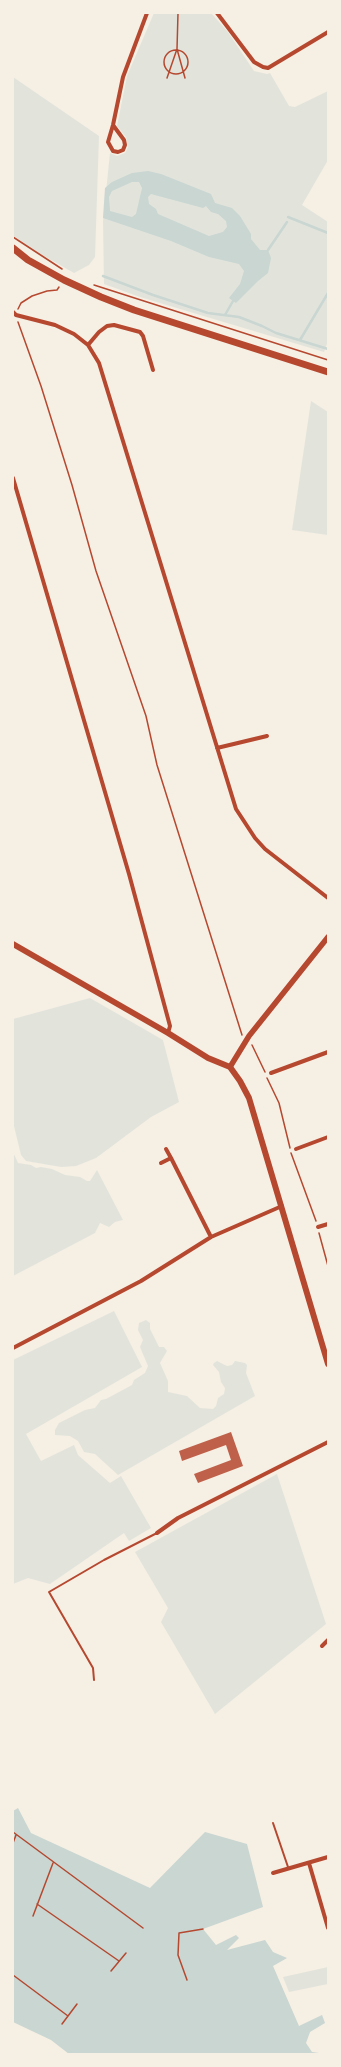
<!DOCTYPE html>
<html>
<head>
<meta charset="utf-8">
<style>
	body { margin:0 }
	#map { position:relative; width:341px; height:2067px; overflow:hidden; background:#f6efe4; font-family:"Sofia Sans Condensed",sans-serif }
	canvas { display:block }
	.frame { position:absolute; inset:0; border:14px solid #f6efe4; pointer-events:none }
</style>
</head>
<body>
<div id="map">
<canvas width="341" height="2067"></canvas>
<div class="frame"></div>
</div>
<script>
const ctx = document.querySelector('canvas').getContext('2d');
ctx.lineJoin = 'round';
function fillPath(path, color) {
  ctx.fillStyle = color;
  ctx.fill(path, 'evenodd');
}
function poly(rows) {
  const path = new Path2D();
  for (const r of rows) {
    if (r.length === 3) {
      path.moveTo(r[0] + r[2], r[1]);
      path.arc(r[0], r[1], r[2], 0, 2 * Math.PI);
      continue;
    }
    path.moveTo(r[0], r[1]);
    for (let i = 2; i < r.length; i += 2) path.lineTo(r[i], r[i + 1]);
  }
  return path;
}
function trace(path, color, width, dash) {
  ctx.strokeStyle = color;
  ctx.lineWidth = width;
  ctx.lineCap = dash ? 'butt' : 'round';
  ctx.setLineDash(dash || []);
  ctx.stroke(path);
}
const green = poly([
	[154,13,211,13,228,32,254,71,267,74,270,73,289,106,295,107,328,91,328,160,302,205,328,222,328,341,324,352,140,297,104,284,103,221,110,153,117,156,125,153,128,147,126,137,117,126,127,76],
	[13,77,99,136,95,257,89,265,74,273,28,247,13,235],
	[311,401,328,412,328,535,292,530],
	[90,998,163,1040,179,1102,151,1117,96,1158,76,1166,61,1167,26,1161,21,1155,13,1122,13,1019],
	[13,1152,18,1163,31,1165,36,1168,41,1167,52,1169,65,1175,80,1177,87,1181,90,1181,97,1170,123,1220,115,1222,109,1227,100,1223,95,1233,13,1276],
	[114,1311,142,1367,26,1434,41,1461,74,1445,78,1455,110,1483,121,1476,151,1528,129,1541,124,1533,50,1584,28,1578,13,1584,13,1360],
	[146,1320,150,1323,150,1329,159,1347,164,1347,167,1351,160,1363,168,1381,168,1392,187,1396,200,1408,213,1409,216,1406,218,1398,224,1394,225,1388,221,1382,219,1372,213,1365,214,1363,217,1361,227,1366,232,1365,235,1361,245,1363,247,1365,246,1373,255,1396,118,1475,95,1454,84,1452,78,1441,70,1436,55,1435,55,1430,59,1423,85,1410,95,1408,101,1400,106,1399,132,1385,134,1380,145,1373,148,1366,140,1347,143,1340,138,1330,139,1323],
	[277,1474,326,1624,215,1714,161,1622,168,1608,135,1552],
	[328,1967,328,1984,289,1992,283,1977]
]);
const water = poly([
	[148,171,161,174,211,194,215,203,232,208,240,216,251,234,251,239,260,250,268,250,271,258,268,273,258,281,236,303,229,298,240,284,244,271,239,264,209,257,171,241,103,218,105,188,112,182,132,173],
	[132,182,139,182,142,188,136,214,132,217,110,211,109,197,112,191],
	[151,194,203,208,206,206,211,212,218,214,226,221,227,227,223,232,209,236,158,214,156,209,149,204,148,197],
	[18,1808,31,1833,150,1888,205,1832,247,1844,263,1907,203,1929,216,1945,236,1935,239,1938,227,1950,265,1940,273,1952,287,1958,273,1966,299,2026,322,2015,325,2023,310,2032,306,2043,312,2052,326,2054,69,2054,51,2040,13,2022,13,1811]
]);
const stream = poly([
	[288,217,328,233],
	[268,250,287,222],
	[103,276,153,295,208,313,239,317,262,326,276,333,328,349],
	[225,315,233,301],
	[300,340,328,293]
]);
const building = poly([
	[231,1432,243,1466,198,1483,194,1474,231,1460,226,1445,182,1461,179,1451]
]);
const path = poly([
	[178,13,177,49,185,78],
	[176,62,12],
	[167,78,177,49],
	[13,237,62,269],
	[94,285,328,360],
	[18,309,21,303,32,296,47,291,57,290,59,287],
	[18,322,41,386,72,485,96,571,146,716,157,765,242,1035],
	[252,1045,265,1072],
	[267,1078,279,1103,290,1148],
	[291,1153,316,1221],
	[319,1233,328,1266],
	[13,1832,143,1928],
	[13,1843,16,1835],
	[37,1904,119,1961],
	[33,1916,53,1863],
	[111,1971,126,1953],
	[13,1975,68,2016],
	[187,1980,178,1955,179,1933,203,1929],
	[62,2024,77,2004]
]);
const service = poly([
	[94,1680,93,1668,49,1592,104,1560,157,1533],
	[273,1823,288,1867]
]);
const minor = poly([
	[217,13,254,62,263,67,268,68,328,32],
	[113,125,124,140,125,145,123,150,118,152,113,151,108,142,113,125,123,77,147,13],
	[13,312,16,315,55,325,74,334,88,345,99,363,236,809,255,838,265,849,328,898],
	[88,345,99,332,107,326,114,325,140,332,143,336,153,370],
	[13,478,129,874,170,1026,168,1033],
	[217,748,267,736],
	[271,1073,328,1052],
	[166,1149,171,1158],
	[296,1149,328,1137],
	[161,1163,171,1158,211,1237],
	[318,1227,328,1224],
	[13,1348,141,1281,211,1237,282,1206],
	[157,1533,178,1518,328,1442],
	[322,1646,328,1640],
	[309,1863,328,1928],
	[273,1873,328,1857]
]);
const tertiary = poly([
	[230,1067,249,1036,328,937]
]);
const secondary = poly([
	[13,944,168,1033,208,1058,230,1067,240,1081,249,1098,328,1364]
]);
const trunk = poly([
	[13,248,28,260,64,280,101,297,134,310,328,372]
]);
fillPath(green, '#e2e4dc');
fillPath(water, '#c9d6d2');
trace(stream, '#c9d6d2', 2.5);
fillPath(building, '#bf614a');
trace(path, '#b5482f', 1.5);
trace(service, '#b5482f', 2);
trace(minor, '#b5482f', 4);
trace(tertiary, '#b5482f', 5.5);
trace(secondary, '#b5482f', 6);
trace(trunk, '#b5482f', 7);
</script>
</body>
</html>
